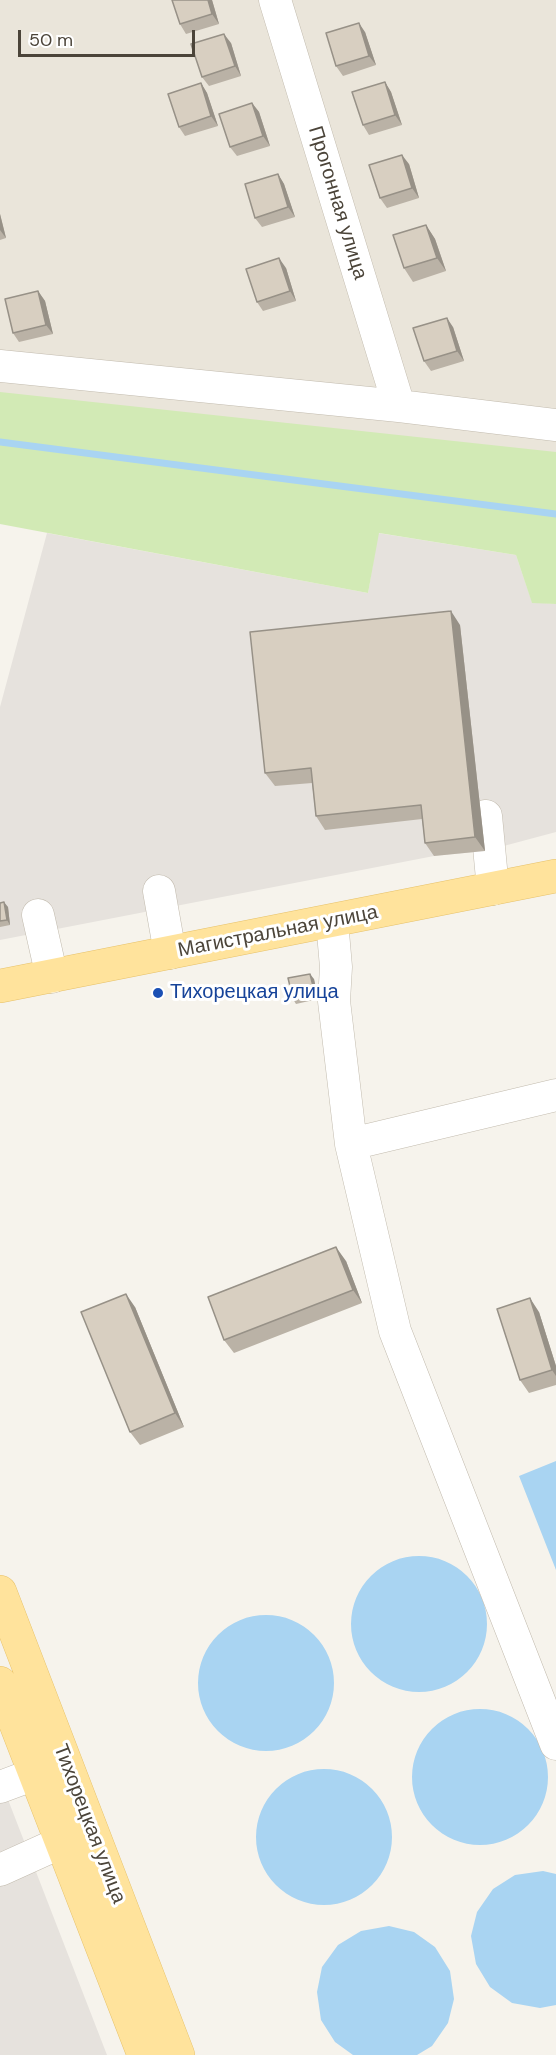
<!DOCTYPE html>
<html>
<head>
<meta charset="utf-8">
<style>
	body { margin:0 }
	#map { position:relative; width:556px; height:2055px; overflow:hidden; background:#f6f3ec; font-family:"DM Sans",sans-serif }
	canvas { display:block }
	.scale { position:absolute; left:18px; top:30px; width:177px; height:27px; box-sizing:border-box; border:3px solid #4b4439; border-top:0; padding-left:8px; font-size:18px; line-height:21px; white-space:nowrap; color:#4b4439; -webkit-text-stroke:4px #fff; paint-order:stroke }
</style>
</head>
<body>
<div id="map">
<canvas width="556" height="2055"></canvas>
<div class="scale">50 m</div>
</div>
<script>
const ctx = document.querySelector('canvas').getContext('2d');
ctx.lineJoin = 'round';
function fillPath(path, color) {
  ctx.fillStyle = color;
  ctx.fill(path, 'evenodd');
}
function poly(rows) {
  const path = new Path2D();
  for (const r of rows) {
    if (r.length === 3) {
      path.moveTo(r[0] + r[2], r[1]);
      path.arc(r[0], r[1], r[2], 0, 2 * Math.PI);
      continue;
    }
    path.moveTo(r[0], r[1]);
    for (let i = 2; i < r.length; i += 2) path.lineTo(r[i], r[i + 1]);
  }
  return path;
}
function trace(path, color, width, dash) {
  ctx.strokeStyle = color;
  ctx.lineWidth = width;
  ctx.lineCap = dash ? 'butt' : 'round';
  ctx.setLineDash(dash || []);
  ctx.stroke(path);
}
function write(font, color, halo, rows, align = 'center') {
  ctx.font = font + ' "DM Sans",sans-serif';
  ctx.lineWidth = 6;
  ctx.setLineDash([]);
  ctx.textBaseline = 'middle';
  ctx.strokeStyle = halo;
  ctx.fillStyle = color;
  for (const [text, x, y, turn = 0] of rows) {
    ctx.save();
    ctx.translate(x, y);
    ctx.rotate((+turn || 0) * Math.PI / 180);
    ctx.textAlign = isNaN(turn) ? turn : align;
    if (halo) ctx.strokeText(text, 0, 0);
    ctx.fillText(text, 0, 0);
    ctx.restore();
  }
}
const residential = poly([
	[0,0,556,0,556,464,0,403]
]);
const industrial = poly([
	[47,533,368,593,378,533,516,555,532,602,556,604,556,832,485,851,434,856,0,940,0,707],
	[0,1779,107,2055,0,2055]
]);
const green = poly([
	[0,392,556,452,556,604,532,603,516,555,379,533,368,593,0,524]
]);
const water = poly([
	[556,1461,556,1570,519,1476],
	[419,1624,68],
	[266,1683,68],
	[480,1777,68],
	[324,1837,68],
	[543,1871,556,1874,556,2005,540,2008,512,2003,490,1987,476,1964,471,1936,477,1912,493,1889,515,1875],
	[389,1926,414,1932,435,1947,450,1971,454,1999,448,2023,432,2046,417,2055,353,2055,335,2042,321,2020,317,1992,322,1967,338,1945,361,1931]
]);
const stream = poly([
	[0,442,556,514]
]);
const minor = poly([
	[275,0,399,406],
	[0,366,399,406,556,425],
	[486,816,493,889],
	[159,891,170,953],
	[38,915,52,977],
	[332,921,336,967,334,1001,351,1144,395,1331,556,1744],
	[351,1144,556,1095],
	[0,1787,35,1774],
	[0,1870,62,1842]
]);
const major = poly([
	[0,986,556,876],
	[0,1592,178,2055],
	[0,1683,144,2055]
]);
const wall = poly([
	[172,0,212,0,219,24,186,34,180,24],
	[365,32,376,65,343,76,336,66],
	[231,43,241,76,209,86,202,77],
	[385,82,391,92,402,125,369,135,363,125],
	[201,83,207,93,218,126,185,136,179,127],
	[252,103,259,112,270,146,237,156,230,147],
	[409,164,419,198,387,208,380,198],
	[278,174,284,184,295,217,262,227,255,218],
	[0,214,6,238,0,240],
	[426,225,435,239,446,271,413,282,404,268],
	[286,268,296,301,263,311,257,302],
	[38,291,45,301,53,334,19,342,13,333],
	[453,327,464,361,431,371,424,361],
	[460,625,485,851,434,856,425,843,422,819,325,830,316,816,312,783,275,786,265,773],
	[0,903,8,907,10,925,0,927],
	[314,979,318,999,296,1004,293,999],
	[346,1261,362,1303,234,1353,224,1340],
	[135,1307,184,1427,140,1445,130,1432],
	[539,1312,556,1366,556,1385,529,1393,520,1380]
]);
const shadedWall = poly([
	[208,0,212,0,219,24,212,14],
	[359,23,365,32,376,65,369,56],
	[224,34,231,43,241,76,235,66],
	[385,82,391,92,402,125,395,115],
	[201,83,207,93,218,126,211,116],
	[252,103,259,112,270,146,263,136],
	[402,155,409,164,419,198,412,188],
	[278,174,284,184,295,217,288,207],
	[0,214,6,238,0,230],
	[426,225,435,239,446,271,437,258],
	[279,258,286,268,296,301,290,291],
	[38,291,45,301,53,334,46,325],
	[447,318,453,327,464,361,457,351],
	[451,611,460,625,485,851,475,837],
	[4,902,8,907,10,925,7,920],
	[310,974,314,979,318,999,315,994],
	[336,1247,346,1261,362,1303,353,1290],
	[126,1294,135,1307,184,1427,175,1413],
	[530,1298,539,1312,556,1366,556,1376,552,1370]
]);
const building = poly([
	[172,0,208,0,212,14,180,24,172,0],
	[359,23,369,56,336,66,326,33,359,23],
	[224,34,235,66,202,77,191,44,224,34],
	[385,82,395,115,363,125,352,92,385,82],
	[201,83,211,116,179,127,168,94,201,83],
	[252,103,263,136,230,147,219,114,252,103],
	[402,155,412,188,380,198,369,165,402,155],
	[278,174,288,207,255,218,245,184,278,174],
	[426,225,437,258,404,268,393,235,426,225],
	[279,258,290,291,257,302,246,269,279,258],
	[38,291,46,325,13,333,5,299,38,291],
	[447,318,457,351,424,361,413,328,447,318],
	[451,611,475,837,425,843,421,805,316,816,311,768,265,773,250,632,451,611],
	[4,902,7,920,0,921,0,903,4,902],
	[310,974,315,994,293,999,288,978,310,974],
	[336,1247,353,1290,224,1340,208,1297,336,1247],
	[126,1294,175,1413,130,1432,81,1312,126,1294],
	[530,1298,552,1370,520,1380,497,1309,530,1298]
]);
const markers = [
	[158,993,6,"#1a4fb4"]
];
const streetNames = [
	["Прогонная улица",337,203,73],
	["Магистральная улица",278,932,-11],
	["Тихорецкая улица",89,1824,69]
];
const transitNames = [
	["Тихорецкая улица",170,993]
];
fillPath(residential, '#eae5da');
fillPath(industrial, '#e6e2dd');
fillPath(green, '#d2eab5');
fillPath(water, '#a9d4f2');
trace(stream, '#a9d4f2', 7);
trace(minor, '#c2bbae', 33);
trace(major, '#e6c16a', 34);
trace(minor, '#fff', 32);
trace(major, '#ffe39c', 33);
fillPath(wall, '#bab2a6');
fillPath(shadedWall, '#979187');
fillPath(building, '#d8cfc1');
trace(building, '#979187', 1.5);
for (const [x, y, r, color] of markers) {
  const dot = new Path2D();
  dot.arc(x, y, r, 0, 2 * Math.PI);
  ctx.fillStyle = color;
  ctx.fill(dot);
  trace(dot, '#fff', 2);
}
write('20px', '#4b4439', '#fff', streetNames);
write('20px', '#164399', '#fff', transitNames, 'left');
</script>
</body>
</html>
